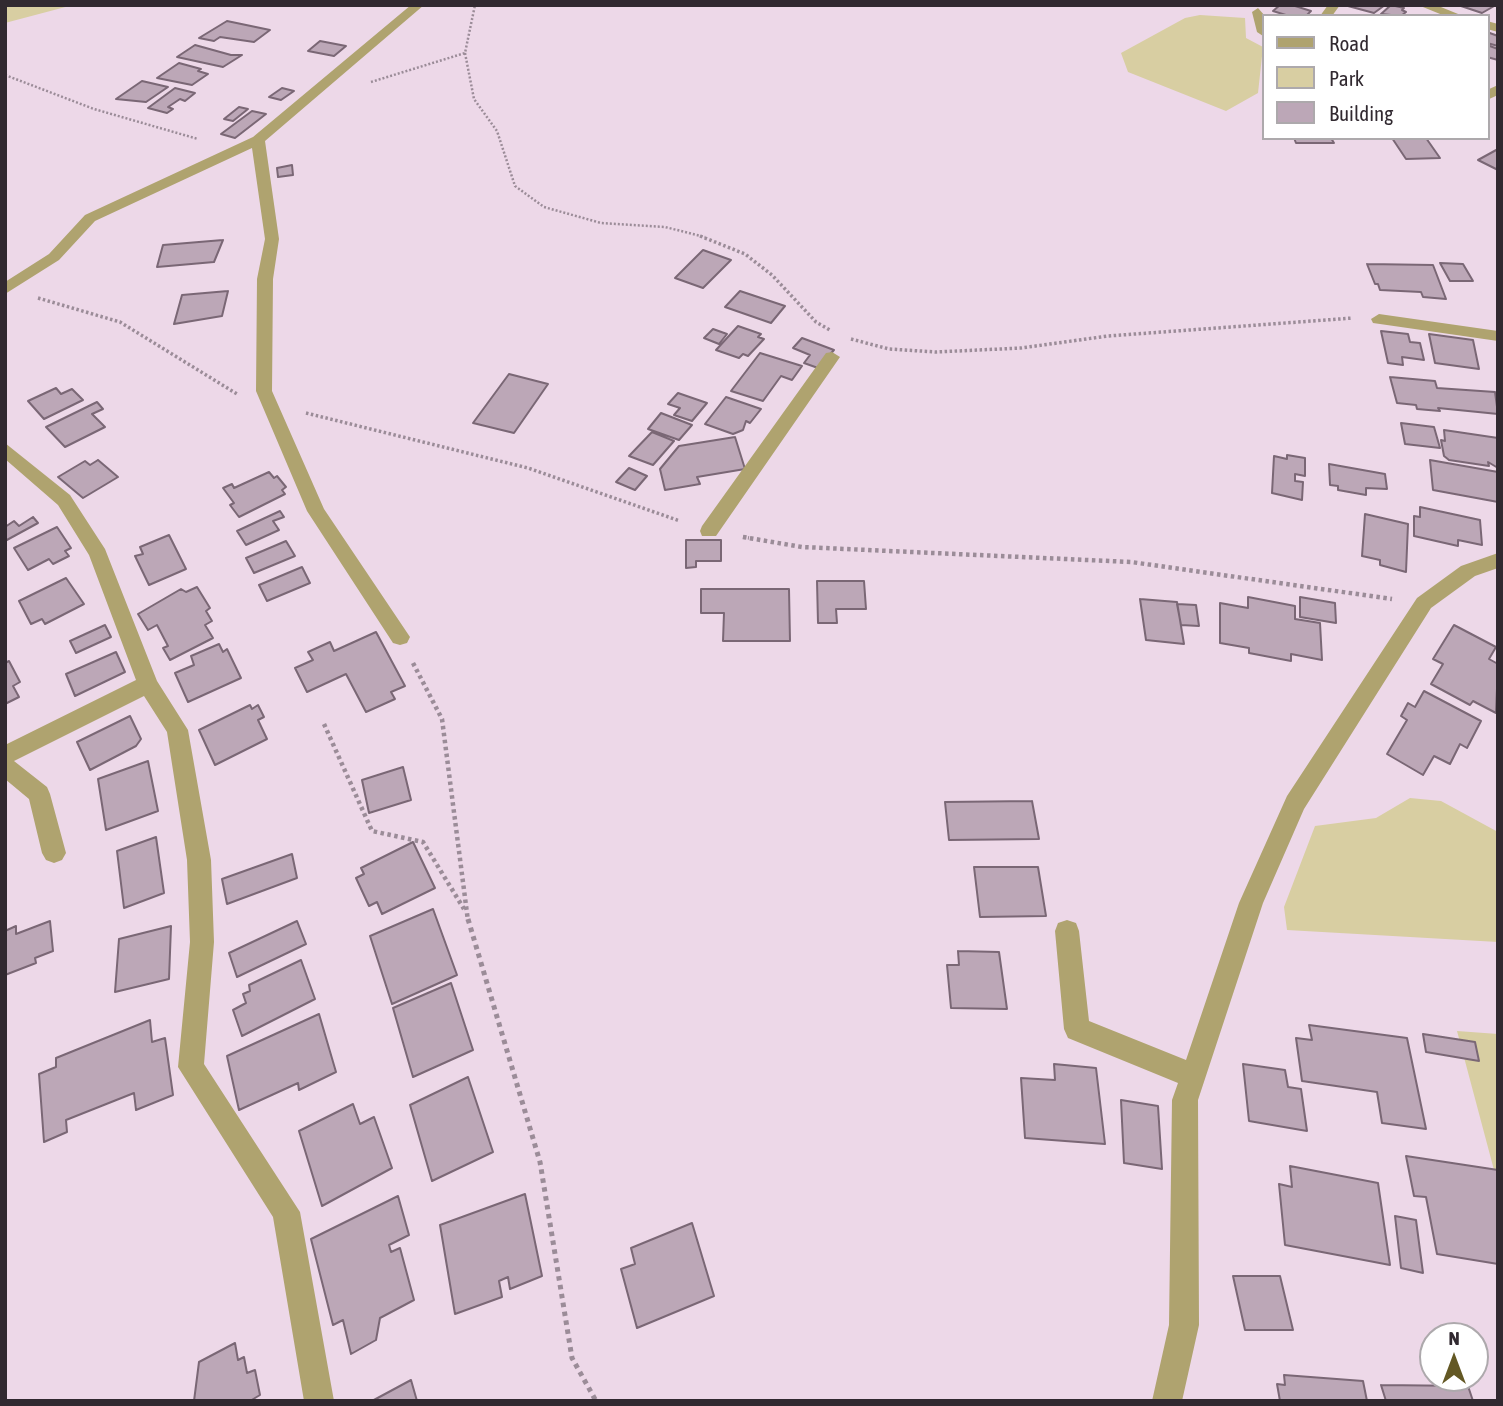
<!DOCTYPE html>
<html>
<head>
<meta charset="utf-8">
<style>
	body { margin:0 }
	#map { position:relative; width:1503px; height:1406px; overflow:hidden; background:#edd8e8; font-family:"Asap Condensed",sans-serif }
	canvas { display:block }
	.frame { position:absolute; inset:0; border:7px solid #312930; pointer-events:none }
	.legend { position:absolute; left:1262px; top:14px; width:228px; height:126px; box-sizing:border-box; background:#fff; border:2px solid #ada9ac; margin:0; padding:9px 12px; list-style:none; font-size:21px; color:#312930 }
	.legend li { display:flex; align-items:center; gap:14px; height:35px }
	.legend b { width:35px; border:2px solid #ada9ac }
	.north { position:absolute; left:1419px; top:1322px; width:70px; height:70px; box-sizing:border-box; background:#fff; border:2px solid #ada9ac; border-radius:50%; rotate:0deg; font-size:19px; font-weight:700; line-height:28px; text-align:center; color:#312930 }
	.north::after { content:''; display:block; margin:auto; width:24px; height:32px; background:#635824; clip-path:polygon(50% 0,100% 100%,50% 72%,0 100%) }
</style>
</head>
<body>
<div id="map">
<canvas width="1503" height="1406"></canvas>
<div class="frame"></div>
<ul class="legend">
<li><b style="height:9px;background:#afa36f"></b>Road</li>
<li><b style="height:19px;background:#d8cea2"></b>Park</li>
<li><b style="height:19px;background:#bca7b7"></b>Building</li>
</ul>
<div class="north">N</div>
</div>
<script>
const ctx = document.querySelector('canvas').getContext('2d');
ctx.lineJoin = 'round';
function fillPath(path, color) {
  ctx.fillStyle = color;
  ctx.fill(path, 'evenodd');
}
function poly(rows) {
  const path = new Path2D();
  for (const r of rows) {
    path.moveTo(r[0], r[1]);
    for (let i = 2; i < r.length; i += 2) path.lineTo(r[i], r[i + 1]);
  }
  return path;
}
function trace(path, color, width, dash) {
  ctx.strokeStyle = color;
  ctx.lineWidth = width;
  ctx.lineCap = dash ? 'butt' : 'round';
  ctx.setLineDash(dash || []);
  ctx.stroke(path);
}
const green = poly([
	[5,5,73,5,5,23],
	[1200,15,1245,18,1246,38,1263,47,1258,93,1226,111,1128,72,1121,53,1185,18],
	[1410,798,1441,801,1498,832,1498,942,1287,930,1284,907,1315,826,1376,818],
	[1457,1031,1498,1034,1498,1185]
]);
const building = poly([
	[1280,5,1292,5,1311,11,1306,16,1289,16,1273,11,1280,5],
	[1385,5,1374,13,1348,6,1349,5,1385,5],
	[1391,5,1404,8,1402,10,1406,12,1401,16,1381,14,1391,5],
	[1496,5,1482,13,1461,6,1462,5,1496,5],
	[227,21,270,30,254,42,220,37,214,41,199,38,227,21],
	[1487,32,1498,36,1498,46,1487,43,1487,32],
	[320,41,346,46,334,56,308,51,320,41],
	[195,45,231,55,242,55,223,67,177,57,195,45],
	[1487,45,1498,49,1498,60,1487,57,1487,45],
	[179,63,201,69,198,71,208,74,192,85,157,78,179,63],
	[142,81,168,87,146,102,116,99,142,81],
	[175,88,195,93,185,101,180,99,168,107,173,109,167,113,148,108,175,88],
	[282,88,294,91,281,100,269,97,282,88],
	[239,107,248,109,233,121,224,119,239,107],
	[252,111,266,114,235,138,221,134,252,111],
	[1294,138,1331,138,1334,143,1296,143,1294,138],
	[1392,138,1426,138,1440,158,1406,159,1392,138],
	[1498,149,1498,170,1478,160,1498,149],
	[292,165,293,175,278,177,277,168,292,165],
	[223,240,214,262,157,267,163,245,223,240],
	[703,250,731,260,703,288,675,278,703,250],
	[1440,263,1463,264,1473,281,1450,281,1440,263],
	[1367,264,1433,265,1446,299,1423,297,1421,292,1380,290,1378,284,1375,284,1367,264],
	[228,291,222,316,174,324,182,295,228,291],
	[740,291,785,306,771,323,725,307,740,291],
	[738,326,761,334,758,337,764,339,748,356,743,354,739,358,716,350,738,326],
	[713,329,727,334,719,344,704,338,713,329],
	[1381,331,1408,334,1410,342,1420,343,1424,360,1402,357,1403,365,1388,363,1381,331],
	[1429,334,1473,340,1479,369,1435,363,1429,334],
	[802,338,834,350,818,368,804,363,810,355,793,348,802,338],
	[760,353,802,366,792,380,781,376,763,401,731,391,760,353],
	[509,374,548,384,514,433,473,423,509,374],
	[1390,377,1435,381,1437,388,1495,392,1498,414,1438,408,1440,411,1417,409,1416,405,1397,403,1390,377],
	[56,388,61,394,72,389,83,400,44,419,28,401,56,388],
	[678,393,707,403,692,421,674,415,680,408,668,404,678,393],
	[726,397,761,409,750,423,746,421,743,430,733,434,705,424,726,397],
	[97,402,103,409,92,414,105,427,65,447,46,427,97,402],
	[661,413,692,425,679,440,648,429,661,413],
	[1401,423,1434,427,1440,448,1405,444,1401,423],
	[1444,430,1498,438,1498,468,1488,462,1489,466,1449,460,1444,456,1441,440,1445,441,1444,430],
	[652,432,674,441,653,465,629,456,652,432],
	[735,437,745,469,697,477,700,484,665,490,660,469,679,446,735,437],
	[1287,455,1305,458,1305,476,1295,474,1295,481,1303,482,1302,500,1272,493,1274,456,1287,459,1287,455],
	[98,460,118,477,83,498,58,477,85,461,90,465,98,460],
	[1430,460,1498,472,1498,502,1433,490,1430,460],
	[1329,464,1385,474,1387,489,1366,488,1366,495,1338,490,1338,486,1330,485,1329,464],
	[629,468,647,476,635,490,616,482,629,468],
	[269,472,274,478,277,476,286,487,282,490,285,494,239,517,230,505,234,503,223,488,232,484,234,488,269,472],
	[1420,507,1480,520,1482,545,1458,540,1458,546,1414,536,1414,516,1420,517,1420,507],
	[280,511,284,517,273,521,279,530,246,545,237,531,280,511],
	[1365,514,1408,524,1406,572,1380,565,1380,560,1362,556,1365,514],
	[33,517,38,523,5,541,5,527,14,521,19,526,33,517],
	[57,527,71,548,65,551,69,556,53,564,49,559,28,570,14,548,57,527],
	[169,535,186,569,149,585,135,556,143,554,140,547,169,535],
	[686,540,721,540,721,561,696,561,696,567,686,568,686,540],
	[286,541,295,556,254,573,246,558,286,541],
	[302,567,310,583,267,601,259,585,302,567],
	[66,578,84,604,45,624,42,619,31,624,19,601,66,578],
	[817,581,864,581,866,609,836,609,837,623,818,623,817,581],
	[197,587,210,608,206,611,212,621,205,625,213,638,170,660,163,648,168,646,157,625,148,630,138,614,181,589,186,592,197,587],
	[701,589,789,589,790,641,723,641,724,613,701,613,701,589],
	[1248,597,1295,606,1295,619,1320,623,1322,660,1291,654,1291,661,1249,653,1249,648,1220,643,1220,603,1248,608,1248,597],
	[1300,597,1335,603,1336,623,1300,617,1300,597],
	[1140,599,1177,602,1184,644,1146,640,1140,599],
	[1177,604,1196,605,1199,626,1181,625,1177,604],
	[105,625,111,637,76,653,70,641,105,625],
	[1454,625,1496,647,1489,659,1498,664,1496,713,1473,701,1470,705,1431,684,1443,664,1433,659,1454,625],
	[376,632,405,686,391,692,395,699,366,712,346,674,307,692,295,668,313,660,308,652,330,642,334,651,376,632],
	[219,644,223,652,227,649,241,678,188,702,175,673,194,665,191,656,219,644],
	[116,652,125,672,75,696,66,674,116,652],
	[9,661,20,682,13,686,19,697,5,704,5,663,9,661],
	[1424,691,1481,721,1467,748,1460,744,1450,764,1434,756,1423,775,1387,754,1407,720,1401,716,1408,703,1415,707,1424,691],
	[250,705,252,709,258,705,264,717,258,720,267,739,215,765,199,730,250,705],
	[130,716,141,739,136,746,90,770,77,742,130,716],
	[148,761,158,811,106,830,98,779,148,761],
	[403,767,411,800,369,813,362,780,403,767],
	[1032,801,1039,839,949,840,945,802,1032,801],
	[156,837,164,893,124,908,117,851,156,837],
	[413,842,435,888,382,914,377,902,369,906,356,878,364,874,361,868,413,842],
	[292,854,297,878,227,904,222,879,292,854],
	[974,867,1038,867,1046,916,980,917,974,867],
	[433,909,457,975,392,1004,370,936,433,909],
	[50,921,53,951,35,958,36,963,5,975,5,931,16,926,16,934,50,921],
	[297,921,306,944,237,977,229,953,297,921],
	[171,926,169,979,115,992,119,939,171,926],
	[958,951,999,952,1007,1009,951,1008,947,965,959,965,958,951],
	[301,960,315,999,242,1036,233,1010,246,1003,243,994,250,991,249,985,301,960],
	[451,983,473,1050,413,1077,393,1008,451,983],
	[319,1014,336,1072,299,1090,298,1083,239,1110,227,1056,319,1014],
	[150,1020,152,1042,165,1038,173,1095,136,1110,134,1093,66,1120,67,1132,44,1142,39,1074,56,1067,56,1058,150,1020],
	[1309,1025,1407,1038,1426,1129,1382,1123,1377,1092,1302,1081,1296,1038,1312,1040,1309,1025],
	[1423,1034,1475,1042,1479,1061,1426,1052,1423,1034],
	[1054,1064,1096,1068,1105,1144,1025,1138,1021,1078,1055,1080,1054,1064],
	[1243,1064,1285,1070,1288,1087,1301,1089,1307,1131,1249,1121,1243,1064],
	[468,1077,493,1152,432,1181,410,1105,468,1077],
	[1121,1100,1158,1106,1162,1169,1124,1163,1121,1100],
	[353,1104,360,1124,374,1117,392,1168,322,1206,299,1131,353,1104],
	[1406,1156,1498,1170,1498,1264,1437,1254,1426,1197,1414,1196,1406,1156],
	[1290,1166,1378,1183,1390,1265,1285,1245,1279,1184,1292,1187,1290,1166],
	[525,1194,542,1276,510,1289,508,1277,499,1281,502,1297,455,1314,440,1225,525,1194],
	[398,1196,409,1235,389,1245,391,1252,400,1248,414,1300,380,1318,376,1340,351,1354,343,1320,333,1325,311,1239,398,1196],
	[1395,1216,1416,1220,1423,1273,1401,1268,1395,1216],
	[692,1223,714,1296,637,1328,621,1269,635,1264,631,1248,692,1223],
	[1233,1276,1280,1276,1293,1330,1245,1330,1233,1276],
	[235,1343,238,1360,244,1357,247,1373,255,1370,260,1395,250,1401,194,1401,199,1362,235,1343],
	[1284,1375,1363,1381,1367,1401,1280,1401,1277,1384,1285,1385,1284,1375],
	[411,1380,417,1401,372,1401,411,1380],
	[1381,1385,1468,1386,1473,1401,1386,1401,1381,1385]
]);
const pathFar3 = poly([
	[465,53,474,99,497,131,515,186,544,207,601,223,665,227,705,237],
	[5,75,94,109,198,139],
	[371,82,465,53,475,5]
]);
const pathFar2 = poly([
	[700,236,745,254,772,275,816,322,830,330],
	[38,298,120,322,237,394],
	[851,339,889,349,936,352,1021,348,1108,336,1353,318],
	[306,413,528,468,680,521],
	[743,537,749,538]
]);
const pathFar1 = poly([
	[743,537,802,547,1131,562,1392,599],
	[413,663,442,719,468,921],
	[324,724,372,831,423,842,464,909]
]);
const path = poly([
	[468,919,540,1162,572,1358,596,1401]
]);
const minor = poly([
	[411,5,424,5,265,141,279,239,273,279,272,391,324,509,410,637,407,643,400,645,393,643,307,511,256,391,257,279,265,239,252,148,95,221,59,260,5,294,5,282,49,254,85,215,253,137,411,5],
	[1328,5,1340,5,1332,16,1320,16,1328,5],
	[1418,5,1436,5,1463,16,1445,16,1418,5],
	[1258,8,1265,16,1263,36,1257,32,1252,12,1258,8],
	[1487,21,1498,24,1498,32,1487,29,1487,21],
	[1498,85,1498,95,1487,100,1487,90,1498,85],
	[1379,314,1498,331,1498,341,1373,323,1371,319,1379,314],
	[832,352,840,357,716,536,702,536,700,531,702,526,826,353,832,352],
	[5,443,70,495,105,549,157,681,188,730,211,860,214,942,204,1064,300,1212,334,1401,304,1401,273,1217,178,1067,190,942,187,860,167,732,144,696,14,761,47,787,50,794,66,853,62,860,54,863,46,860,42,853,29,799,5,779,5,745,136,680,89,555,58,505,5,459,5,443],
	[1498,553,1498,568,1475,576,1431,608,1304,809,1263,903,1198,1100,1199,1325,1182,1401,1152,1401,1169,1325,1172,1100,1178,1083,1068,1038,1064,1029,1055,931,1058,923,1067,920,1076,923,1079,931,1089,1021,1186,1060,1239,903,1287,796,1417,598,1461,566,1498,553]
]);
fillPath(green, '#d8cea2');
fillPath(building, '#bca7b7');
trace(building, '#7a6775', 2);
trace(pathFar3, '#9b8c98', 2.5, [2, 2]);
trace(pathFar2, '#9b8c98', 3.5, [2.5, 2.5]);
trace(pathFar1, '#9b8c98', 4.5, [3.5, 3.5]);
trace(path, '#9b8c98', 5, [4.5, 4.5]);
fillPath(minor, '#afa36f');
</script>
</body>
</html>
